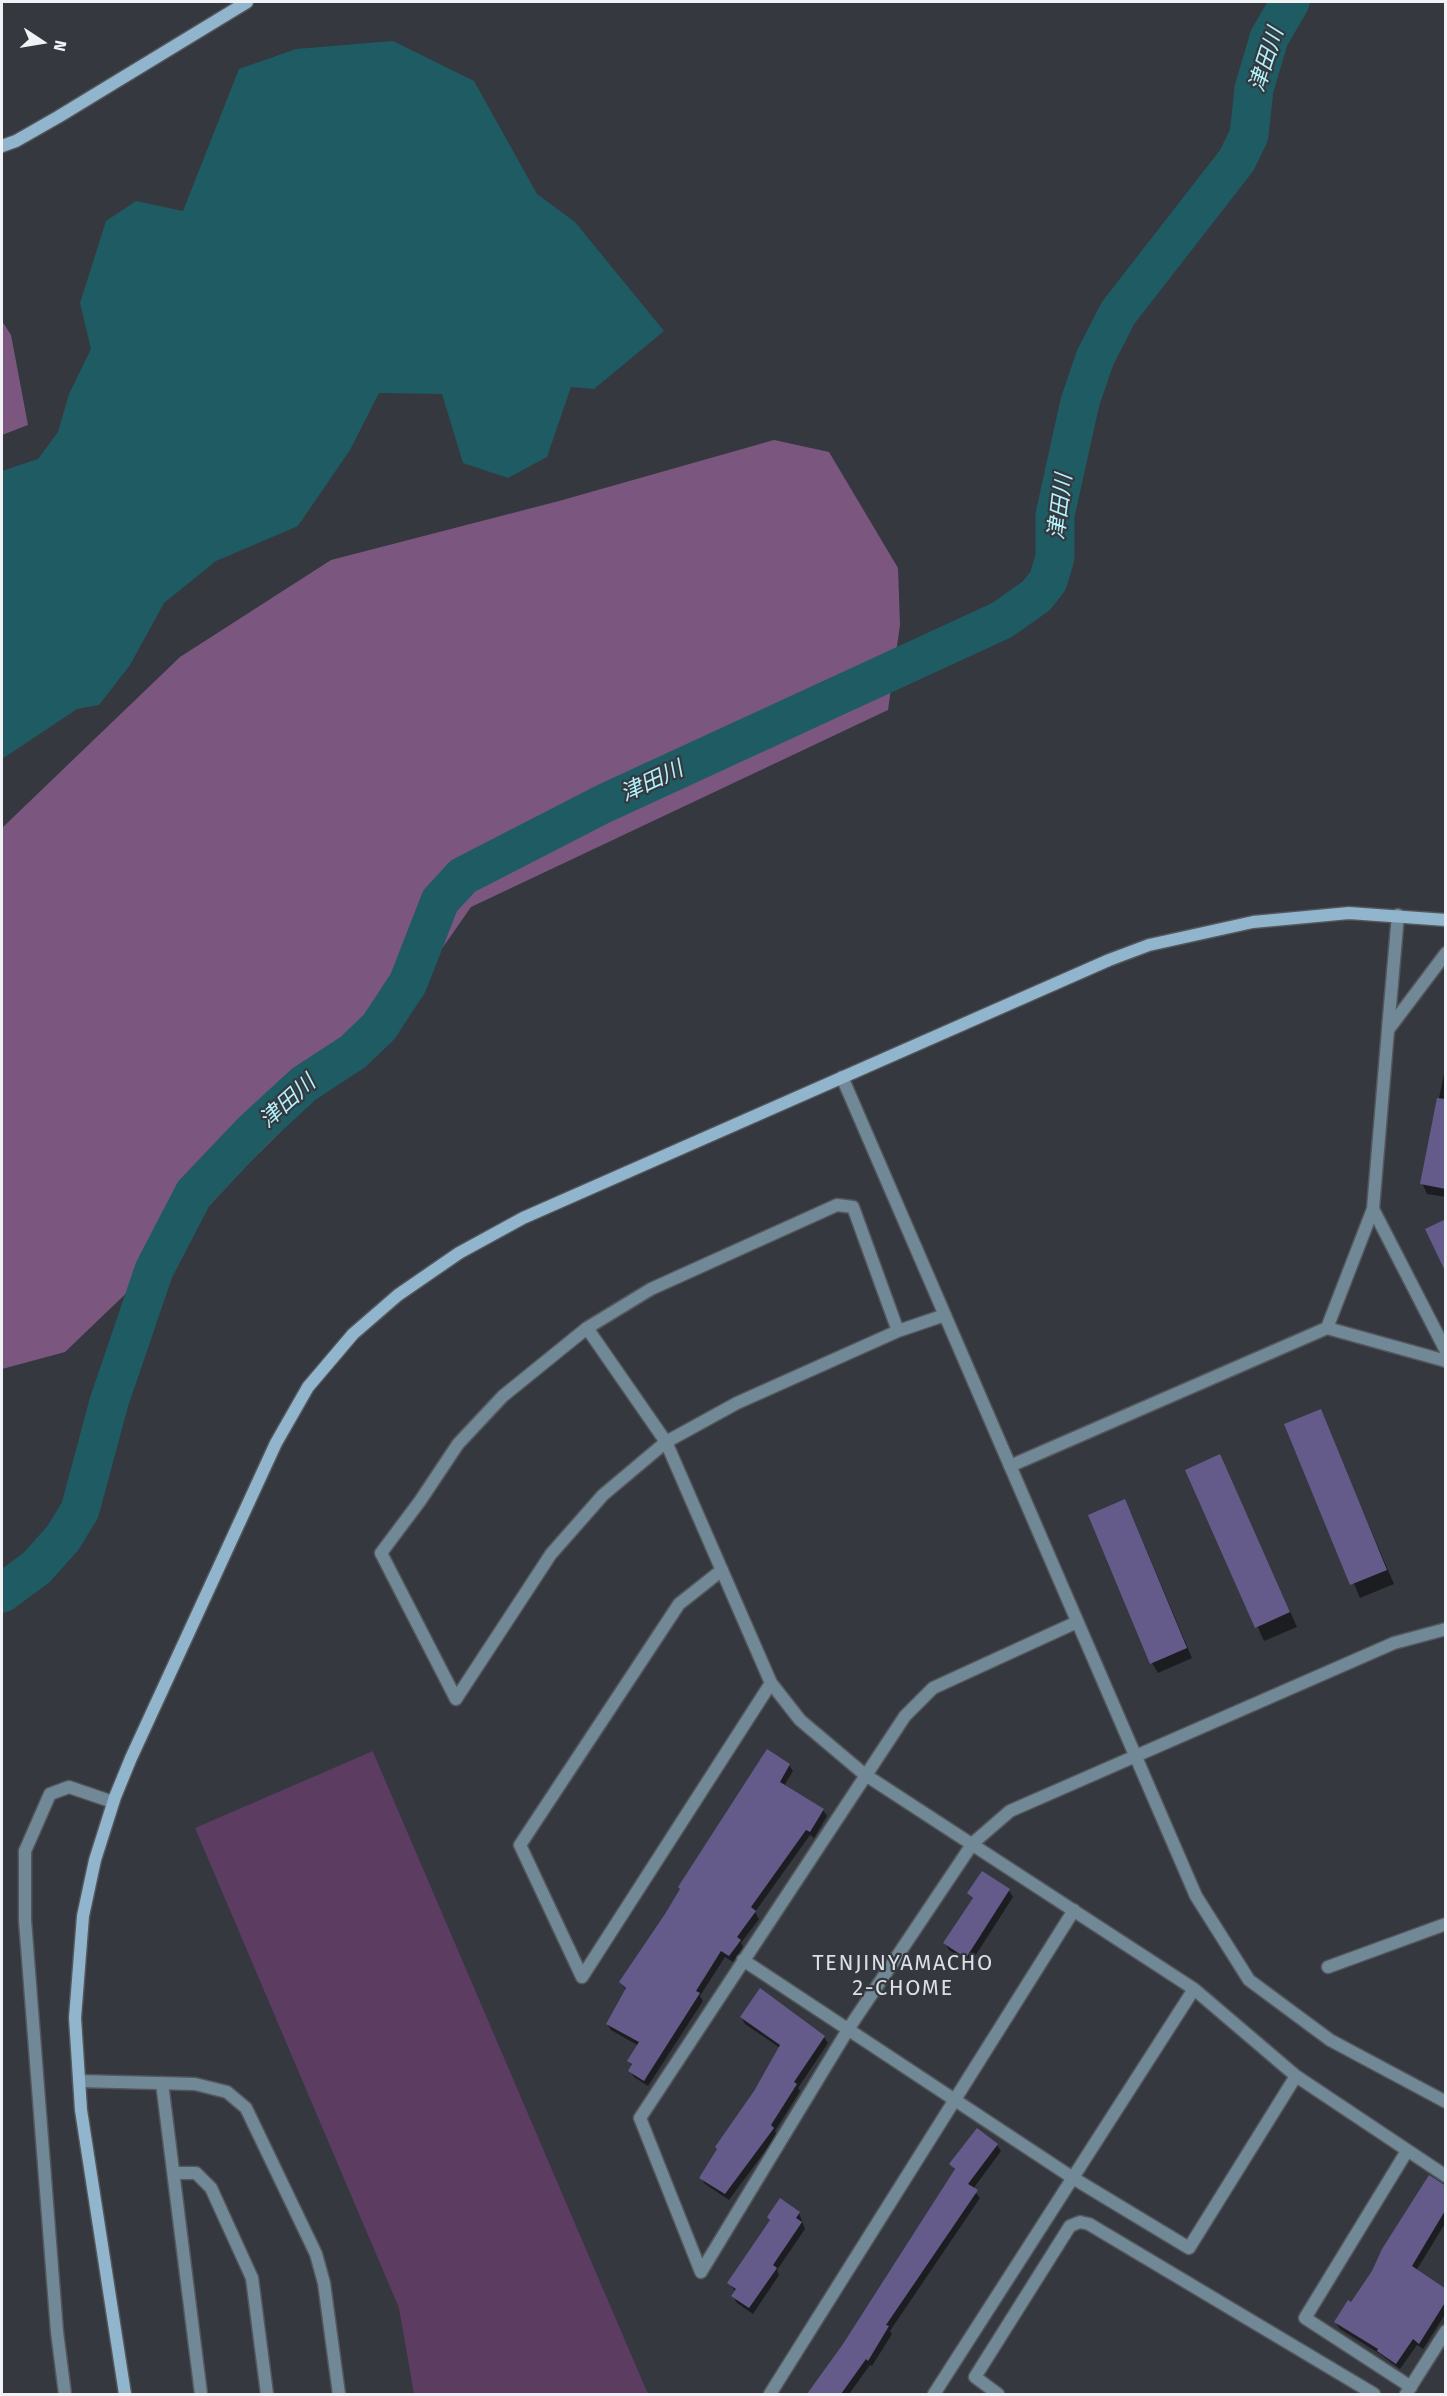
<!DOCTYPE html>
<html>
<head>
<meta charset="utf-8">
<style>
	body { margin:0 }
	#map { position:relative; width:1447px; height:2396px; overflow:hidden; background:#35383e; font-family:"Fira Sans",sans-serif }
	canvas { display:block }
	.frame { position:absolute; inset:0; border:3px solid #f0f2f5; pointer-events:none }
	.north { position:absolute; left:12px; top:12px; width:60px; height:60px; -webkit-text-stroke:4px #35383e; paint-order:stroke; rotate:102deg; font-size:16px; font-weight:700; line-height:24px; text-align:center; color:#f0f2f5 }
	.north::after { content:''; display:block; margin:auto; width:21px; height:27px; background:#f0f2f5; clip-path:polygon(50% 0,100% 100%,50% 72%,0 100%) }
</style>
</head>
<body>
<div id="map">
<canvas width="1447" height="2396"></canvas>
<div class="frame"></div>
<div class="north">N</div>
</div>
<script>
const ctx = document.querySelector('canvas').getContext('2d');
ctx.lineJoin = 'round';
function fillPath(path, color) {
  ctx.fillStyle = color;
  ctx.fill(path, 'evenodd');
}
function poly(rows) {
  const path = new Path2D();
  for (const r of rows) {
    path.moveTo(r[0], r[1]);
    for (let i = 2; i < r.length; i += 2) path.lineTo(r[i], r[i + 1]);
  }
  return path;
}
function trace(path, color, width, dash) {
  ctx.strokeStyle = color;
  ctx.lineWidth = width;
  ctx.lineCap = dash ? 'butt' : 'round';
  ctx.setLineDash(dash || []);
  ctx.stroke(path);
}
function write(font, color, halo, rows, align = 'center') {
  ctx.font = font + ' "Fira Sans","Noto Sans JP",sans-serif';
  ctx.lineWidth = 4.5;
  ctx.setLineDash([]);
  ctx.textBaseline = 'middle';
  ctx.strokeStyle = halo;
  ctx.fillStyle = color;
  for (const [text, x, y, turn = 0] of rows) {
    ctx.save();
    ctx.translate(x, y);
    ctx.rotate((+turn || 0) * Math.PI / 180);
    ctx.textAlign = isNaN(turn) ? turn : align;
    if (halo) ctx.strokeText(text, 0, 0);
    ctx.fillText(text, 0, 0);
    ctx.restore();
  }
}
const green = poly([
	[373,1751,373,1752,648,2394,414,2394,399,2308,195,1828]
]);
const forest = poly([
	[2,321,11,335,28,425,2,435],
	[774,440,829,452,898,568,900,625,888,710,471,907,388,1026,250,1162,138,1282,65,1352,2,1369,2,828,180,657,331,560,559,501]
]);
const water = poly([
	[393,41,474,81,537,194,575,222,664,331,594,389,571,387,547,457,508,478,463,463,442,394,379,393,350,450,298,526,216,561,164,603,130,665,99,705,77,709,2,759,2,471,38,459,58,432,69,394,91,349,80,303,106,221,136,201,183,211,239,69,296,49]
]);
const shadow = poly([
	[1446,1063,1446,1197,1427,1194,1422,1183],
	[1320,1411,1394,1584,1360,1598,1286,1425],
	[1220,1456,1297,1627,1264,1641,1187,1470],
	[1130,1511,1192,1658,1158,1673,1152,1663],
	[789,1765,793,1771,784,1786,823,1810,827,1816,814,1838,810,1835,755,1912,759,1919,741,1943,743,1947,733,1962,725,1957,700,1996,703,2001,648,2086,634,2077,630,2071,632,2067,629,2061,639,2046,611,2030,607,2024,626,1990,620,1982],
	[1009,1891,1013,1897,970,1964,949,1950,945,1943,973,1900,969,1893],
	[741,2017,824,2037,828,2043,798,2088,800,2091,775,2131,777,2135,729,2200,705,2184,701,2178,780,2048,745,2024],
	[997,2145,1001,2151,973,2189,980,2198,890,2331,892,2334,872,2366,870,2365,849,2394,813,2394,811,2392,844,2345,955,2171,951,2164],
	[1446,2188,1446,2222,1416,2271,1446,2290,1446,2313,1423,2349,1417,2345,1400,2369,1380,2354,1340,2329,1336,2323],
	[799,2213,805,2229,777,2270,779,2275,753,2314,737,2303,733,2296,736,2292,729,2283,771,2222,768,2217]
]);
const river = poly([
	[2,1593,36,1568,63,1538,80,1510,109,1402,154,1270,194,1193,254,1130,304,1084,353,1052,379,1027,408,983,440,901,463,876,603,804,1002,620,1036,596,1048,581,1055,557,1055,515,1080,402,1095,358,1118,313,1237,160,1249,135,1254,89,1269,38,1290,2]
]);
const building = poly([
	[1437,1098,1446,1099,1446,1189,1420,1184],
	[1446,1219,1446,1273,1425,1229],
	[1321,1409,1387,1570,1350,1585,1284,1424],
	[1220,1454,1290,1612,1255,1628,1185,1470],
	[1125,1499,1187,1648,1150,1664,1088,1515],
	[767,1749,790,1764,780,1782,824,1809,810,1832,806,1830,751,1907,756,1911,737,1937,741,1940,729,1956,721,1951,696,1991,700,1993,644,2081,628,2071,632,2064,627,2061,639,2042,606,2024,626,1988,619,1982,665,1914,680,1889,678,1887],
	[982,1871,1010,1889,966,1958,943,1943,973,1898,967,1893],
	[760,1988,825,2036,794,2082,797,2084,771,2125,774,2128,725,2194,699,2178,717,2149,715,2147,754,2091,780,2045,740,2017],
	[977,2128,998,2144,968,2184,978,2190,886,2325,889,2326,868,2361,866,2359,841,2394,807,2394,843,2344,955,2169,949,2164],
	[1429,2175,1446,2186,1446,2209,1412,2266,1446,2289,1446,2301,1419,2344,1413,2339,1396,2364,1377,2351,1378,2349,1334,2322,1348,2300,1351,2302,1372,2271,1382,2249],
	[780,2198,800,2212,796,2218,802,2222,773,2265,777,2268,749,2308,731,2296,736,2289,727,2283,770,2220,767,2217]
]);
const lane = poly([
	[1388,1029,1398,915],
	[1373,1209,1446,1351],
	[1327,1328,1446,1361],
	[1010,1466,1327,1328,1373,1209,1388,1030,1446,953],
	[1328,1967,1446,1924],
	[162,2083,201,2394],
	[174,2173,196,2173,211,2188,252,2278,267,2394]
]);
const street = poly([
	[842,1077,1196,1896,1249,1980,1330,2040,1446,2102],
	[587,1328,666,1442,771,1683,800,1720,864,1774,1194,1989,1296,2076,1446,2176],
	[898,1331,853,1207,837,1205,651,1289,587,1328,503,1396,458,1444,420,1501,381,1553,456,1699,551,1554,603,1495,666,1442,737,1403,898,1331,945,1315],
	[743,1960,1073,2178,1189,2248,1296,2076],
	[582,1977,520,1845,679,1604,722,1570],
	[582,1977,771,1683],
	[79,2081,195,2084,227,2092,246,2108,316,2254,324,2283,339,2394],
	[1407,2151,1305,2318,1411,2387],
	[701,2272,849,2028,973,1843,1010,1811,1394,1643,1446,1629],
	[701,2272,640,2118,905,1716,933,1688,1077,1622],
	[65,2394,57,2332,25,1920,25,1851,50,1794,69,1787,113,1802],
	[770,2394,1074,1910],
	[934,2394,1194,1989],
	[998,2394,975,2377,1070,2226,1080,2222,1089,2224,1374,2394],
	[1406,2394,1446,2331]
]);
const secondary = poly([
	[2,146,16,141,58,117,247,2],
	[125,2394,81,2110,75,2018,83,1916,95,1860,115,1797,131,1758,276,1443,308,1387,353,1334,398,1295,459,1253,523,1218,1109,960,1149,945,1253,922,1349,913,1446,920]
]);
const waterNames = [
	["津田川",1267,60,-72],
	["津田川",1061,507,-83],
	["津田川",652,782,-25],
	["津田川",288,1102,-42]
];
const neighbourhoodNames = [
	["TENJINYAMACHO",903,1964],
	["2-CHOME",903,1989]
];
fillPath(green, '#5c3c61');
fillPath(forest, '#7b5780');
fillPath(water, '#1f5b63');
fillPath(shadow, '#0007');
trace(river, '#1f5b63', 39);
fillPath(building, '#655b8b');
trace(lane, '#53565b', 15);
trace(street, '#53565b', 15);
trace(secondary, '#53565b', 15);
trace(lane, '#718897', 12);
trace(street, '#718897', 12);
trace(secondary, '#90b5cd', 12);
write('italic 22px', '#b2f1fa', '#35383e', waterNames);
ctx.letterSpacing = '1.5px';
write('22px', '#dadee5', '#35383e', neighbourhoodNames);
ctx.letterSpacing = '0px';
</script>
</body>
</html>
